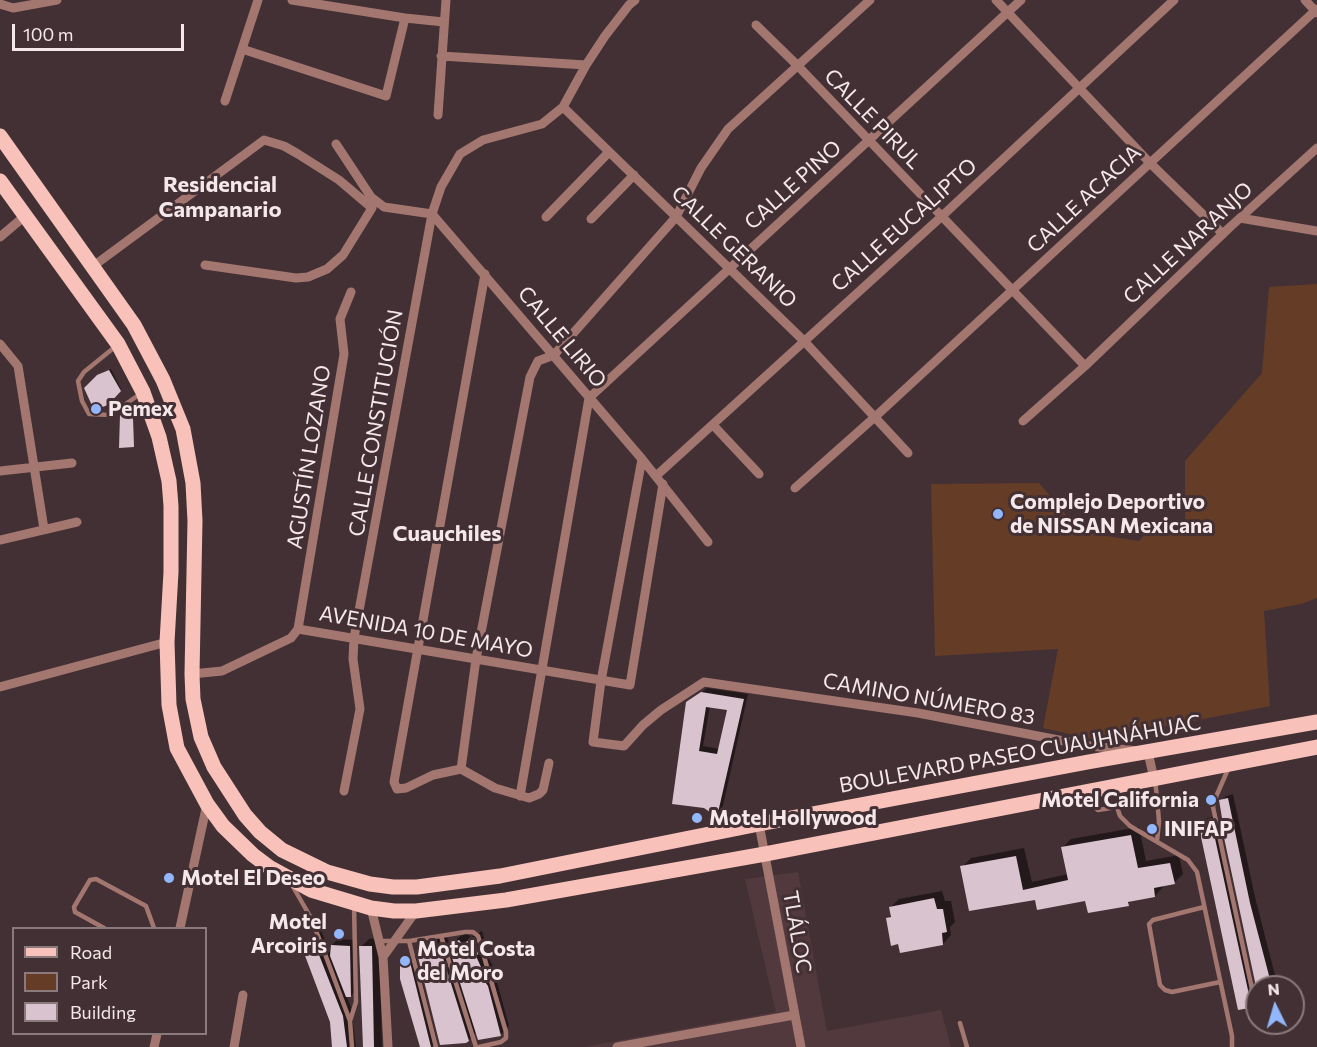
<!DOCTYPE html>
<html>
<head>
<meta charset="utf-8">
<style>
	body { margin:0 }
	#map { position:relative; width:1317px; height:1047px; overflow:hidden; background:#433034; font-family:Commissioner,sans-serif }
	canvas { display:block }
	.legend { position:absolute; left:12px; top:927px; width:195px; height:108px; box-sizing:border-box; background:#433034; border:2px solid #8a7a7d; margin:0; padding:8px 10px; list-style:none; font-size:18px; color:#f5e8ea }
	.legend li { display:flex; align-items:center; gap:12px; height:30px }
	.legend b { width:30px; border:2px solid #8a7a7d }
	.north { position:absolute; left:1245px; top:975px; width:60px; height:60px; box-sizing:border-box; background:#433034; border:2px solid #8a7a7d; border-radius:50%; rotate:355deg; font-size:16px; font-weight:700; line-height:24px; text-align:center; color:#f5e8ea }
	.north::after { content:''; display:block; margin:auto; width:21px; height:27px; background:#93b7fd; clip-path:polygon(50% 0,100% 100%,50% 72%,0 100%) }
	.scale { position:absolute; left:12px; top:24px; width:172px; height:27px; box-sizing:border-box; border:3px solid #f5e8ea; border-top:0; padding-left:8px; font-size:18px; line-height:21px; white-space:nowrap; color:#f5e8ea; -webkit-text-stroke:4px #433034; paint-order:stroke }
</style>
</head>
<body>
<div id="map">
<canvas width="1317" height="1047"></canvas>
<ul class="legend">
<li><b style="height:8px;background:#f8c1b9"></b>Road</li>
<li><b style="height:16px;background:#653d27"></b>Park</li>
<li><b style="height:16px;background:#d9c3ce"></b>Building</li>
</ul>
<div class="north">N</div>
<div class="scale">100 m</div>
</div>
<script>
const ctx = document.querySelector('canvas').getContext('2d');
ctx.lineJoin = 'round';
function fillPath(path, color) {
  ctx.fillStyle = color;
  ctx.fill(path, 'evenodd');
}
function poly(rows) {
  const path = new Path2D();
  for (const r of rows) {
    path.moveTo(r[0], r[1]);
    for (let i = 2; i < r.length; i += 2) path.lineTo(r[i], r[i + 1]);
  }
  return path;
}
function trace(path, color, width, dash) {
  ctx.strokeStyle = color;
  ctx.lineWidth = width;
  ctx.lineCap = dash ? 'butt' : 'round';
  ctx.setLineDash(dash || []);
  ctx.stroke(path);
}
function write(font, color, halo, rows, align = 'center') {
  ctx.font = font + ' Commissioner,sans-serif';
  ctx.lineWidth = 6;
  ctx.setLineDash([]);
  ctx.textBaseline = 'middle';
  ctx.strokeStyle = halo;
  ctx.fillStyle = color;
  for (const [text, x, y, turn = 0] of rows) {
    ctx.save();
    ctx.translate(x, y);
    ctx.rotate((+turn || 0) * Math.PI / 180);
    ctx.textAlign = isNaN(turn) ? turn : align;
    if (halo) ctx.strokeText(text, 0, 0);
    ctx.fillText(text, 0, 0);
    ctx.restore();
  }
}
const built = poly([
	[798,872,827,1031,941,1010,951,1047,583,1047,776,1012,745,879]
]);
const green = poly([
	[1317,284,1317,598,1301,604,1264,611,1270,706,1096,740,1043,728,1058,649,935,656,931,484,1039,483,1081,532,1139,541,1153,525,1185,524,1185,461,1262,373,1269,287]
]);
const shadow = poly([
	[111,369,121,389,107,403,101,374],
	[123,414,134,414,133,446,122,416],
	[707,688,748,694,722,810,717,815,705,807,688,702],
	[710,706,729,709,720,749,703,746],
	[1233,794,1255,897,1278,987,1258,987,1221,801,1226,796],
	[1216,816,1257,1001,1252,1006,1239,1009,1199,824,1204,819],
	[1139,827,1146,861,1179,855,1183,874,1174,883,1163,885,1163,887,1155,896,1133,899,1128,904,1086,899,1036,898,962,867,971,858,1024,848,1032,882,1068,874,1062,848,1071,839],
	[942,891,945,901,951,901,955,922,950,927,951,935,943,944,887,919,892,914,891,907,899,899],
	[321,930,332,958,332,945,338,939,356,940,357,989,351,996,346,995,351,1007,356,1047,334,1047,332,1022,303,945],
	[482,931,486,944,483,947,493,966,490,970,496,978,509,1026,500,1035,477,1031,469,1040,418,948,427,939,447,937,450,945,459,937,467,933,471,937],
	[379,938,382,1047,364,1047,361,947,369,939],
	[416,957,437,1041,431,1047,421,1047,401,966,408,959]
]);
const building = poly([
	[109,370,121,391,108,405,94,410,84,388,97,375],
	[120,415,133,415,134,447,119,448],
	[701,692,744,699,717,817,704,808,672,804,686,702],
	[706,707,727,710,717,754,699,751],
	[1228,798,1250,903,1272,987,1257,987,1257,991,1220,819,1222,818,1219,800],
	[1211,820,1251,1004,1255,1007,1238,1010,1198,823],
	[1131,835,1138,868,1170,863,1175,884,1154,888,1155,897,1128,902,1129,906,1088,913,1085,901,1037,910,1035,900,969,911,960,866,1016,856,1023,890,1068,880,1061,847],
	[934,898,937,909,943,909,947,932,942,933,943,945,900,953,898,944,891,946,886,918,891,917,889,907],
	[312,937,343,1016,347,1047,332,1047,330,1022,301,945],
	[473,938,478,954,476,956,485,976,483,979,488,986,501,1036,478,1040,448,945,459,940,462,944],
	[331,945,350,946,351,997,346,997,330,956],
	[426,945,439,945,469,1041,466,1043,440,1045,417,953,417,948],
	[359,946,372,946,374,1047,363,1047],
	[410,962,431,1047,420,1047,400,979,400,965]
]);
const lane = poly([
	[116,346,84,372,78,381,82,401,89,414,110,415,140,394],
	[1229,767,1215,799,1213,807,1255,1003],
	[1087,794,1092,805,1098,810,1117,807,1157,797,1155,781],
	[1117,807,1120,816,1130,826,1188,860,1197,872,1232,1036,1232,1047],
	[1157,841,1159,822,1157,797],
	[292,885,311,918,322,946,350,1021,352,1047],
	[1204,907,1153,920,1149,924,1160,985,1165,990,1172,992,1220,982],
	[104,928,75,912,74,907,90,880,96,879,146,906,154,928],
	[441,936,476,1047],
	[379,941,409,941,465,932,473,932,478,936,506,1032,506,1038,501,1042,479,1047],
	[409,941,436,1047],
	[350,1021,356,1002,354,905],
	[960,1023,967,1047]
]);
const street = poly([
	[292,0,405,18,444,22],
	[996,0,1150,163,1223,234],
	[1305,0,1317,13],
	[0,4,13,8,57,0],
	[756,25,798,66,1085,366],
	[242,49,386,96,405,18],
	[441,56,586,65],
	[225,101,258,0],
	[563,107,804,341,908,453],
	[438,115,446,0],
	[336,144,371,197,384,207,432,214],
	[432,214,642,459,708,542],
	[546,217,609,152],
	[1240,218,1317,231],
	[591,219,634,175],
	[0,237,26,215],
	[92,267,264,140,284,146,298,154,339,180,372,208,343,255,327,269,308,277,296,278,205,265],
	[0,344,18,366,44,529],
	[1023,421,1085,366,1229,228,1317,148],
	[713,425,759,474],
	[642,459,601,681,593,742,624,746,643,725,661,710,704,682,918,713,1090,746,1148,752,1154,779],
	[0,471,72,463],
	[656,476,941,217,1174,0],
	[795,488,876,416,1317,9],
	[0,540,77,522],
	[298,629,630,685,663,484],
	[298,629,344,354,340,319,351,292],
	[192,674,222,671,291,638,298,629],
	[0,687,167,642],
	[461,769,476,659,530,377,538,361,554,355,676,217,701,168,728,129,870,0],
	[461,769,433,775,406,788,397,789,394,782,485,274],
	[461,769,495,788,529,798,539,794,543,790,549,763],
	[344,791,360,709,353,659,354,638,432,214,441,187,460,154,483,140,542,124,563,107,586,65,605,36,629,5,635,0],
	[520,796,589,398,1021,0],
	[759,824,801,1047],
	[371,908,383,957,388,1047],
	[180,928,207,804],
	[383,957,416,911],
	[154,1047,157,1034],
	[234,1047,243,995],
	[617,1047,794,1015]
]);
const primary = poly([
	[0,136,134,325,163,380,183,429,193,483,195,521,192,674,193,699,201,737,214,767,245,815,260,832,282,850,327,872,370,884,393,887,417,887,500,876,759,824,1088,762,1317,722],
	[0,181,118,344,143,392,159,437,169,481,171,506,171,572,167,642,169,705,177,748,207,804,223,826,253,855,269,867,311,890,371,908,394,911,416,911,506,900,765,854,1317,747]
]);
const markers = [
	[96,409,6,"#93b7fd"],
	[998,514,6,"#93b7fd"],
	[1211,800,6,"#93b7fd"],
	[697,818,6,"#93b7fd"],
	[1152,829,6,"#93b7fd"],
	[169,878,6,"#93b7fd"],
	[339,934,6,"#93b7fd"],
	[405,961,6,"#93b7fd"]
];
const streetNames = [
	["CALLE PIRUL",873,119,46],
	["CALLE PINO",793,185,-42],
	["CALLE ACACIA",1084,199,-43],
	["CALLE EUCALIPTO",904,225,-42],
	["CALLE NARANJO",1188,243,-43],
	["CALLE GERANIO",734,247,44],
	["CALLE LIRIO",562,337,50],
	["CALLE CONSTITUCIÓN",376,423,-80],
	["AGUSTÍN LOZANO",309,457,-81],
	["AVENIDA 10 DE MAYO",426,632,10],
	["CAMINO NÚMERO 83",929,699,10],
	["BOULEVARD PASEO CUAUHNÁHUAC",1020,754,-10],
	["TLÁLOC",797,932,80]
];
const poiNames = [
	["Pemex",108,409],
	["Complejo Deportivo",1010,502],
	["de NISSAN Mexicana",1010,526],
	["Motel California",1199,800,"right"],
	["Motel Hollywood",709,818],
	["INIFAP",1164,829],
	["Motel El Deseo",181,878],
	["Motel",327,922,"right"],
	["Arcoiris",327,946,"right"],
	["Motel Costa",417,949],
	["del Moro",417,973]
];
const neighbourhoodNames = [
	["Residencial",220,185],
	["Campanario",220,210],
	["Cuauchiles",447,534]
];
fillPath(built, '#52393e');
fillPath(green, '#653d27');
fillPath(shadow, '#0007');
fillPath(building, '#d9c3ce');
trace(lane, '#a37770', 4.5);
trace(street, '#a37770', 9);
trace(primary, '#f8c1b9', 15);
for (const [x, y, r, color] of markers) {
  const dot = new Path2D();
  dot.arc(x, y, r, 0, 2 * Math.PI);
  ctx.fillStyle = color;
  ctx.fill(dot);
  trace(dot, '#433034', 2);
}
write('21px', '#f5e8ea', '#433034', streetNames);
write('bold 21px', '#f5e8ea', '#433034', poiNames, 'left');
write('bold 22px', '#f5e8ea', '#433034', neighbourhoodNames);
</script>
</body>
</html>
